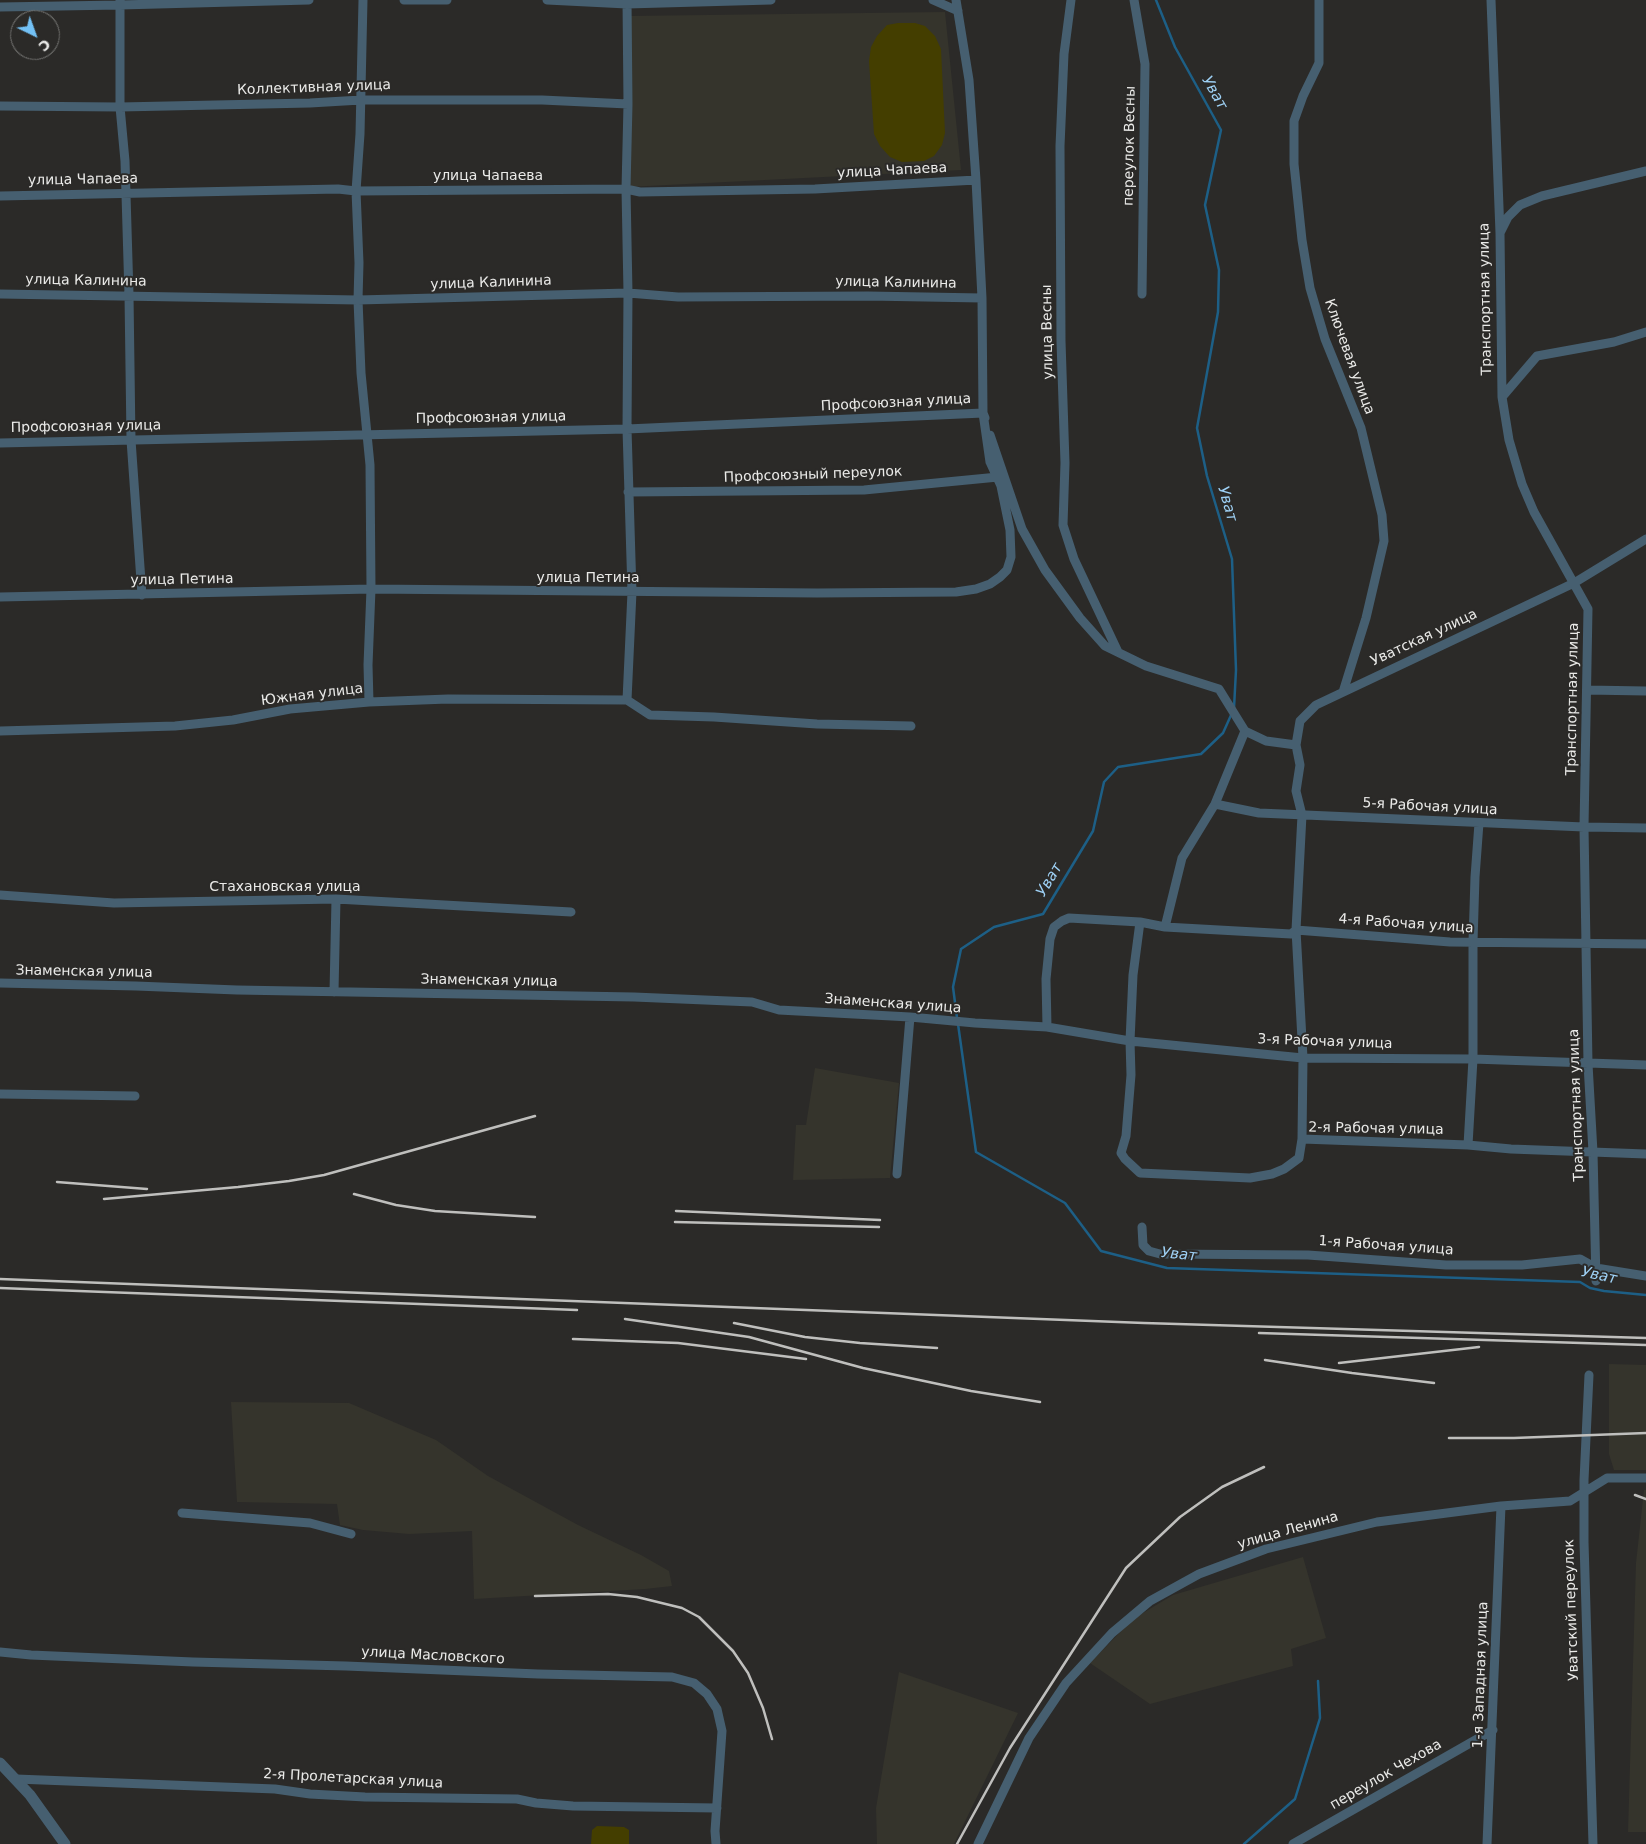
<!DOCTYPE html>
<html>
<head>
<meta charset="utf-8">
<style>
	body { margin:0 }
	#map { position:relative; width:1646px; height:1844px; overflow:hidden; background:#2b2a28; font-family:"DejaVu Sans",sans-serif }
	canvas { display:block }
	.north { position:absolute; left:10px; top:10px; width:50px; height:50px; box-sizing:border-box; background:#2b2a28; border:1px solid #777775; border-radius:50%; rotate:138deg; font-size:14px; font-weight:700; line-height:20px; text-align:center; color:#eaeae8 }
	.north::after { content:''; display:block; margin:auto; width:18px; height:22px; background:#73c1f5; clip-path:polygon(50% 0,100% 100%,50% 72%,0 100%) }
</style>
</head>
<body>
<div id="map">
<canvas width="1646" height="1844"></canvas>
<div class="north">С</div>
</div>
<script>
const ctx = document.querySelector('canvas').getContext('2d');
ctx.lineJoin = 'round';
function fillPath(path, color) {
  ctx.fillStyle = color;
  ctx.fill(path, 'evenodd');
}
function poly(rows) {
  const path = new Path2D();
  for (const r of rows) {
    path.moveTo(r[0], r[1]);
    for (let i = 2; i < r.length; i += 2) path.lineTo(r[i], r[i + 1]);
  }
  return path;
}
function trace(path, color, width, dash) {
  ctx.strokeStyle = color;
  ctx.lineWidth = width;
  ctx.lineCap = dash ? 'butt' : 'round';
  ctx.setLineDash(dash || []);
  ctx.stroke(path);
}
function write(font, color, halo, rows, align = 'center') {
  ctx.font = font + ' "DejaVu Sans",sans-serif';
  ctx.lineWidth = 4;
  ctx.setLineDash([]);
  ctx.textBaseline = 'middle';
  ctx.strokeStyle = halo;
  ctx.fillStyle = color;
  for (const [text, x, y, turn = 0] of rows) {
    ctx.save();
    ctx.translate(x, y);
    ctx.rotate((+turn || 0) * Math.PI / 180);
    ctx.textAlign = isNaN(turn) ? turn : align;
    if (halo) ctx.strokeText(text, 0, 0);
    ctx.fillText(text, 0, 0);
    ctx.restore();
  }
}
const built = poly([
	[945,12,961,170,628,187,628,16],
	[815,1068,899,1083,890,1178,793,1180,796,1125,806,1125],
	[1609,1364,1646,1365,1646,1470,1614,1470,1609,1454],
	[231,1402,349,1403,436,1440,488,1476,578,1525,641,1555,669,1571,672,1586,645,1589,474,1599,472,1531,409,1534,363,1530,340,1525,337,1504,237,1502],
	[1644,1490,1646,1490,1646,1832,1628,1832,1636,1563],
	[1303,1557,1326,1638,1291,1649,1293,1666,1150,1704,1090,1663,1133,1619,1173,1595],
	[899,1672,1018,1713,954,1844,877,1844,876,1808]
]);
const green = poly([
	[898,23,915,23,925,26,935,36,941,49,945,133,942,145,934,156,924,161,902,162,890,157,880,146,874,134,869,61,871,47,877,36,887,25],
	[597,1826,624,1827,629,1830,629,1844,591,1844,592,1830]
]);
const stream = poly([
	[1156,0,1175,47,1221,130,1205,205,1219,270,1218,312,1197,428,1207,476,1232,559,1236,670,1234,708],
	[957,1018,953,987,961,949,994,927,1043,914,1093,831,1104,782,1118,767,1201,754,1223,733,1232,713],
	[958,1024,976,1152,1065,1203,1101,1251,1167,1268,1580,1282,1590,1288,1604,1291,1646,1295],
	[1244,1844,1295,1799,1320,1718,1318,1681]
]);
const minor = poly([
	[120,0,120,107,125,161,129,295,131,440,142,595],
	[363,0,360,134,356,191,359,263,358,300,361,373,370,465,371,589,368,665,369,702],
	[404,0,447,0],
	[547,0,627,4,771,0],
	[627,0,628,104,626,189,628,293,627,429,632,592,627,700],
	[933,0,958,11],
	[956,0,969,80,976,180,982,298,983,413,985,418],
	[1071,0,1064,54,1060,146,1061,341,1065,463,1063,525,1074,559,1118,652],
	[1134,0,1145,64,1142,294],
	[1319,0,1319,63,1303,96,1294,121,1294,164,1302,240,1310,288,1325,339,1361,428,1382,515,1384,541,1366,618,1343,692],
	[1491,0,1500,233,1502,397,1509,440,1522,484,1534,512,1588,609,1584,827,1588,1064,1593,1152,1596,1281],
	[0,7,120,5,309,0],
	[0,106,120,107,310,103,361,100,542,100,628,104],
	[0,196,338,189,356,191,626,189,640,192,815,189,976,180],
	[1500,233,1508,217,1520,205,1542,196,1646,171],
	[0,294,358,300,628,293,678,297,868,296,982,298],
	[1502,397,1537,356,1614,342,1646,332],
	[990,435,1022,529,1045,570,1080,618,1105,646,1146,666,1219,689,1245,731,1266,741,1296,745],
	[0,443,627,429,983,413],
	[628,492,864,490,998,477],
	[0,597,371,589,817,593,956,592,976,589,990,584,1000,577,1007,570,1011,557,1010,530,1001,486,990,462,983,413],
	[1587,690,1646,691],
	[627,700,650,715,714,717,817,724,911,726],
	[0,731,175,726,233,720,290,709,369,702,448,699,627,700],
	[1215,804,1259,813,1584,827,1646,828],
	[0,895,114,903,336,899,571,912],
	[1140,922,1133,975,1130,1041,1131,1075,1126,1136,1121,1153,1125,1159,1140,1173,1250,1178,1272,1174,1284,1169,1299,1158,1302,1139,1468,1145,1511,1149,1646,1154],
	[1165,927,1182,858,1215,804,1245,731],
	[0,983,136,986,237,990,634,997,752,1002,779,1010,910,1017,975,1023,1047,1027,1130,1041,1303,1058,1473,1059,1646,1065],
	[334,992,336,899],
	[1047,1027,1046,979,1050,939,1054,927,1062,921,1069,918,1140,922,1165,927,1291,934,1296,930,1450,942,1646,944],
	[0,1094,135,1096],
	[1302,1139,1303,1058,1296,930,1302,815,1296,791,1300,765,1296,745,1300,721,1316,705,1574,583,1646,539],
	[1468,1145,1473,1059,1473,942,1475,877,1479,823],
	[897,1174,910,1017],
	[1142,1227,1143,1245,1149,1251,1160,1254,1308,1255,1446,1265,1522,1265,1580,1259,1596,1268,1646,1276],
	[1589,1375,1584,1480,1584,1542,1593,1844],
	[182,1513,310,1523,351,1534],
	[0,1652,31,1655,193,1662,346,1666,538,1674,672,1677,694,1683,707,1694,717,1709,722,1731,715,1831,716,1844],
	[16,1779,275,1789,310,1794,365,1797,517,1799,536,1803,573,1806,717,1808],
	[978,1844,1029,1738,1066,1683,1112,1633,1150,1601,1199,1574,1266,1549,1377,1522,1501,1506,1570,1501,1607,1478,1646,1478],
	[1293,1844,1493,1730],
	[1487,1844,1501,1506]
]);
const tertiary = poly([
	[0,1763,30,1795,65,1844]
]);
const rail = poly([
	[57,1182,147,1189],
	[354,1194,396,1205,435,1211,535,1217],
	[104,1199,238,1187,289,1181,324,1175,535,1116],
	[676,1211,880,1220],
	[675,1222,879,1227],
	[0,1279,1144,1323,1646,1338],
	[0,1288,577,1310],
	[625,1319,749,1337,863,1368,971,1391,1040,1402],
	[734,1323,805,1337,860,1343,937,1348],
	[1259,1333,1646,1345],
	[573,1339,678,1343,806,1359],
	[1265,1360,1352,1373,1434,1383],
	[1339,1363,1479,1347],
	[1449,1438,1514,1438,1646,1433],
	[1635,1495,1646,1499],
	[535,1596,608,1594,637,1597,682,1608,699,1617,733,1651,748,1673,763,1708,772,1739],
	[957,1844,1010,1748,1126,1568,1180,1517,1222,1487,1264,1467]
]);
const streetNames = [
	["Коллективная улица",314,88,-2],
	["переулок Весны",1130,146,-89],
	["улица Чапаева",892,171,-3],
	["улица Чапаева",488,176],
	["улица Чапаева",83,180,-1],
	["улица Калинина",86,281,1],
	["улица Калинина",491,283,-2],
	["улица Калинина",896,283,1],
	["Транспортная улица",1486,299,-91],
	["улица Весны",1048,332,-91],
	["Ключевая улица",1349,357,70],
	["Профсоюзная улица",896,403,-3],
	["Профсоюзная улица",491,418,-1],
	["Профсоюзная улица",86,427,-1],
	["Профсоюзный переулок",813,475,-2],
	["улица Петина",588,578],
	["улица Петина",182,580,-1],
	["Уватская улица",1424,638,-25],
	["Южная улица",312,695,-7],
	["Транспортная улица",1573,699,-89],
	["5-я Рабочая улица",1430,807,3],
	["Стахановская улица",285,887],
	["4-я Рабочая улица",1406,924,4],
	["Знаменская улица",84,972,1],
	["Знаменская улица",489,981,1],
	["Знаменская улица",893,1004,4],
	["3-я Рабочая улица",1325,1042,2],
	["Транспортная улица",1577,1105,-92],
	["2-я Рабочая улица",1376,1129,1],
	["1-я Рабочая улица",1386,1246,4],
	["улица Ленина",1288,1531,-16],
	["Уватский переулок",1572,1610,-92],
	["улица Масловского",433,1656,3],
	["1-я Западная улица",1481,1675,-88],
	["переулок Чехова",1386,1775,-30],
	["2-я Пролетарская улица",353,1779,3]
];
const waterNames = [
	["Уват",1214,93,60],
	["Уват",1227,504,74],
	["Уват",1050,880,-59],
	["Уват",1179,1255,6],
	["Уват",1599,1276,12]
];
fillPath(built, '#35342c');
fillPath(green, '#443e00');
trace(stream, '#1d5f86', 2.5);
trace(minor, '#465f70', 9);
trace(tertiary, '#465f70', 11);
trace(rail, '#bfbfbd', 2.5);
write('14px', '#eaeae8', '#2b2a28', streetNames);
write('italic 15px', '#9ed0f4', '#2b2a28', waterNames);
</script>
</body>
</html>
